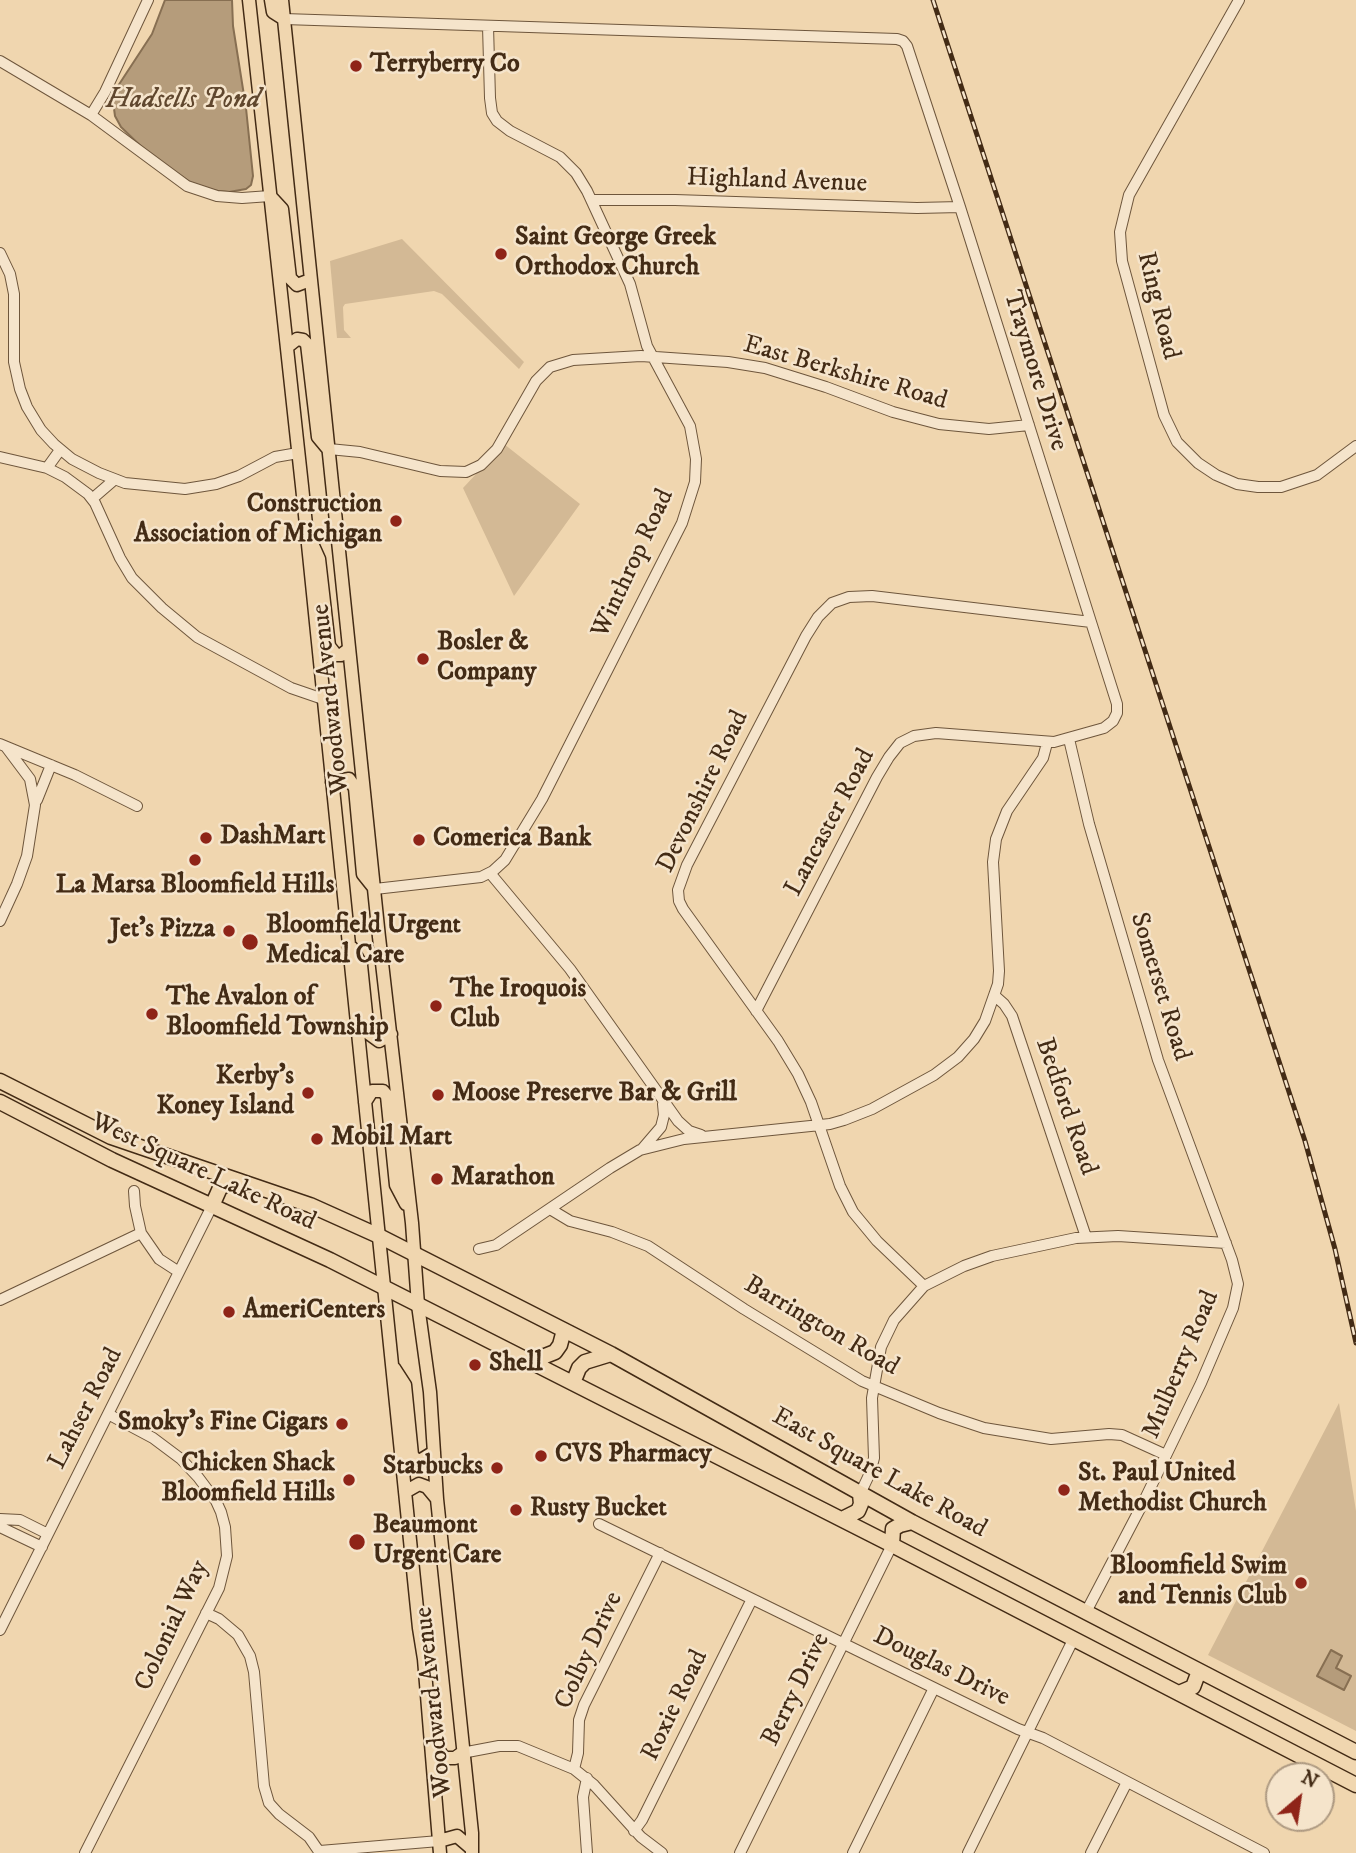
<!DOCTYPE html>
<html>
<head>
<meta charset="utf-8">
<style>
	body { margin:0 }
	#map { position:relative; width:1356px; height:1853px; overflow:hidden; background:#f0d6af; font-family:"IM FELL DW Pica",serif }
	canvas { display:block }
	.north { position:absolute; left:1265px; top:1762px; width:70px; height:70px; box-sizing:border-box; background:#f5e4cb; border:2px solid #ae9a82; border-radius:50%; rotate:29deg; font-size:19px; font-weight:700; line-height:28px; text-align:center; color:#432b15 }
	.north::after { content:''; display:block; margin:auto; width:24px; height:32px; background:#8f2418; clip-path:polygon(50% 0,100% 100%,50% 72%,0 100%) }
</style>
</head>
<body>
<div id="map">
<canvas width="1356" height="1853"></canvas>
<div class="north">N</div>
</div>
<script>
const ctx = document.querySelector('canvas').getContext('2d');
ctx.lineJoin = 'round';
function fillPath(path, color) {
  ctx.fillStyle = color;
  ctx.fill(path, 'evenodd');
}
function poly(rows) {
  const path = new Path2D();
  for (const r of rows) {
    path.moveTo(r[0], r[1]);
    for (let i = 2; i < r.length; i += 2) path.lineTo(r[i], r[i + 1]);
  }
  return path;
}
function trace(path, color, width, dash) {
  ctx.strokeStyle = color;
  ctx.lineWidth = width;
  ctx.lineCap = dash ? 'butt' : 'round';
  ctx.setLineDash(dash || []);
  ctx.stroke(path);
}
function write(font, color, halo, rows, align = 'center') {
  ctx.font = font + ' "IM FELL DW Pica",serif';
  ctx.lineWidth = 5;
  ctx.setLineDash([]);
  ctx.textBaseline = 'middle';
  ctx.strokeStyle = halo;
  ctx.fillStyle = color;
  for (const [text, x, y, turn = 0] of rows) {
    ctx.save();
    ctx.translate(x, y);
    ctx.rotate((+turn || 0) * Math.PI / 180);
    ctx.textAlign = isNaN(turn) ? turn : align;
    if (halo) ctx.strokeText(text, 0, 0);
    ctx.fillText(text, 0, 0);
    ctx.restore();
  }
}
const green = poly([
	[402,239,524,362,519,369,442,294,434,291,345,304,343,307,344,330,351,338,337,338,330,261],
	[504,444,580,504,514,596,463,488],
	[1339,1403,1356,1511,1356,1731,1208,1655]
]);
const water = poly([
	[165,0,232,0,233,26,246,108,253,176,251,185,246,189,229,192,208,190,193,184,150,155,121,127,115,116,113,101,116,89,152,34,165,0],
	[1331,1650,1342,1656,1336,1668,1351,1676,1344,1690,1317,1676,1331,1650]
]);
const minor = poly([
	[1239,0,1129,195,1120,232,1122,261,1164,415,1177,442,1198,463,1216,475,1237,484,1258,487,1281,487,1317,475,1356,446],
	[284,19,897,39,903,41,907,46,960,207,1091,622,1117,704,1117,713,1113,721,1104,728,1054,742,936,733,914,736,900,743,889,757,877,777,756,1011],
	[0,61,91,115,187,186,217,196,242,198,270,196],
	[91,115,105,92,148,0],
	[592,200,675,200,917,208,960,207],
	[0,253,10,274,14,294,14,362,20,389,27,407,41,430,54,444,72,459,99,473,125,483,185,489,216,484,239,476,275,457,298,453],
	[329,449,360,452,440,471,466,472,481,465,497,449,536,381,550,367,573,360,641,356,728,362,765,368,826,387,893,412,939,424,989,429,1029,425],
	[0,457,47,468,65,477,88,494,95,503,120,558,132,578,162,608,197,637,291,688,323,699],
	[47,468,60,450],
	[92,499,114,480],
	[1069,739,1089,824,1158,1060,1232,1260,1238,1284,1233,1308,1201,1383,1143,1503,1086,1612],
	[0,744,75,775,137,806],
	[37,800,51,765],
	[490,873,570,969,678,1121,689,1131,701,1135],
	[375,889,481,877,493,871,505,860,542,799,682,523,695,482,696,459,690,426,647,346,630,284,587,191,576,173,560,157,510,131,497,121,492,113,490,98,488,26],
	[0,921,17,884,27,856,35,805,30,779,6,747],
	[995,996,1004,1004,1012,1016,1086,1237],
	[643,1148,661,1127,664,1115,663,1104],
	[134,1191,135,1206,141,1233,159,1259,179,1272],
	[550,1209,570,1221,612,1232,648,1246,744,1309,862,1381,939,1413,984,1428,1051,1439,1109,1434,1122,1435,1166,1455],
	[479,1249,496,1245,610,1168,640,1150,684,1139,830,1124,844,1120,872,1109,934,1075,958,1057,974,1039,985,1021,998,984,999,971,993,862,996,839,1007,811,1043,758,1047,743],
	[924,1286,877,1241,853,1212,840,1186,811,1102,798,1074,778,1041,683,909,679,901,678,890,687,865,806,636,818,617,832,603,849,597,872,596,1091,622],
	[0,1300,141,1233],
	[860,1494,870,1473,874,1458,872,1398,881,1347,894,1320,924,1286,964,1266,992,1256,1076,1238,1118,1236,1226,1243],
	[0,1519,20,1520,48,1534],
	[599,1524,1018,1729,1043,1738,1264,1853],
	[0,1527,42,1547],
	[206,1613,219,1619,238,1635,250,1656,254,1672,264,1786,269,1803,279,1814,309,1837,320,1853],
	[0,1630,212,1206],
	[462,1753,499,1746,518,1746,574,1769,594,1785,641,1837,662,1853],
	[574,1769,578,1753,579,1720,584,1705,660,1553],
	[587,1778,583,1797,587,1853],
	[634,1831,642,1820,752,1599],
	[320,1851,439,1841],
	[85,1853,219,1588,227,1556,225,1527,221,1512,216,1501,198,1477,181,1459,153,1438,108,1414],
	[740,1853,892,1545],
	[853,1853,934,1688],
	[968,1853,1074,1638],
	[1091,1853,1127,1782]
]);
const major = poly([
	[249,0,302,486,419,1628,424,1659,440,1853],
	[271,0,273,12,284,19],
	[282,0,379,937,412,1223,418,1305,430,1392,437,1499,472,1833,472,1853],
	[270,196,282,209,290,278,297,285,310,280],
	[287,347,297,339,303,340,307,344,318,437,328,449],
	[310,539,319,559,329,646,336,655,341,655,349,649],
	[332,782,349,779,355,788,363,874,375,889],
	[352,948,361,965,368,1033,379,1041,391,1034],
	[365,1102,372,1091,383,1091,387,1096,396,1185,406,1204],
	[394,1368,405,1385,412,1455,416,1460,421,1460,434,1452],
	[405,1492,419,1484,427,1487,437,1499],
	[433,1742,444,1758,455,1758,462,1753],
	[439,1841,457,1836,471,1848]
]);
const highway = poly([
	[0,1081,111,1137,310,1205,379,1236,611,1354,912,1522,1356,1752],
	[0,1102,112,1160,330,1260,892,1545,1356,1785],
	[212,1206,220,1188,234,1180],
	[526,1359,545,1356,555,1352,560,1345,564,1330],
	[573,1383,579,1368,585,1362,611,1354],
	[842,1519,858,1511,861,1504,860,1494],
	[892,1545,893,1529,900,1525,912,1522],
	[1179,1693,1193,1687,1199,1671]
]);
const rail = poly([
	[933,0,1305,1141,1335,1249,1356,1343]
]);
const markers = [
	[356,66,7,"#8f2418"],
	[501,254,7,"#8f2418"],
	[396,521,7,"#8f2418"],
	[423,659,7,"#8f2418"],
	[206,838,7,"#8f2418"],
	[419,840,7,"#8f2418"],
	[195,860,7,"#8f2418"],
	[229,931,7,"#8f2418"],
	[250,942,9,"#8f2418"],
	[436,1006,7,"#8f2418"],
	[152,1014,7,"#8f2418"],
	[308,1093,7,"#8f2418"],
	[438,1095,7,"#8f2418"],
	[317,1139,7,"#8f2418"],
	[437,1179,7,"#8f2418"],
	[229,1312,7,"#8f2418"],
	[475,1365,7,"#8f2418"],
	[342,1424,7,"#8f2418"],
	[541,1456,7,"#8f2418"],
	[497,1468,7,"#8f2418"],
	[349,1480,7,"#8f2418"],
	[1064,1490,7,"#8f2418"],
	[516,1510,7,"#8f2418"],
	[357,1542,9,"#8f2418"],
	[1301,1583,7,"#8f2418"]
];
const poiNames = [
	["Terryberry Co",370,66],
	["Saint George Greek",515,239],
	["Orthodox Church",515,269],
	["Construction",382,506,"right"],
	["Association of Michigan",382,536,"right"],
	["Bosler &",437,644],
	["Company",437,674],
	["DashMart",220,838],
	["Comerica Bank",433,840],
	["La Marsa Bloomfield Hills",195,887,"center"],
	["Bloomfield Urgent",266,927],
	["Medical Care",266,957],
	["Jet's Pizza",215,931,"right"],
	["The Iroquois",450,991],
	["Club",450,1021],
	["The Avalon of",166,999],
	["Bloomfield Township",166,1029],
	["Kerby's",294,1078,"right"],
	["Koney Island",294,1108,"right"],
	["Moose Preserve Bar & Grill",452,1095],
	["Mobil Mart",331,1139],
	["Marathon",451,1179],
	["AmeriCenters",243,1312],
	["Shell",489,1365],
	["Smoky's Fine Cigars",328,1424,"right"],
	["CVS Pharmacy",555,1456],
	["Chicken Shack",335,1465,"right"],
	["Bloomfield Hills",335,1495,"right"],
	["Starbucks",483,1468,"right"],
	["St. Paul United",1078,1475],
	["Methodist Church",1078,1505],
	["Rusty Bucket",530,1510],
	["Beaumont",373,1527],
	["Urgent Care",373,1557],
	["Bloomfield Swim",1287,1568,"right"],
	["and Tennis Club",1287,1598,"right"]
];
const streetNames = [
	["Highland Avenue",777,182,2],
	["Ring Road",1157,306,76],
	["Traymore Drive",1034,371,73],
	["East Berkshire Road",845,374,16],
	["Winthrop Road",634,564,-65],
	["Woodward Avenue",332,699,-96],
	["Devonshire Road",704,792,-64],
	["Lancaster Road",831,823,-62],
	["Somerset Road",1159,987,73],
	["Bedford Road",1065,1107,71],
	["West Square Lake Road",203,1173,25],
	["Barrington Road",821,1327,30],
	["Mulberry Road",1182,1365,-67],
	["Lahser Road",87,1409,-63],
	["East Square Lake Road",879,1474,29],
	["Colonial Way",173,1626,-65],
	["Colby Drive",590,1651,-65],
	["Douglas Drive",941,1668,26],
	["Berry Drive",797,1690,-64],
	["Woodward Avenue",435,1702,-96],
	["Roxie Road",676,1706,-64]
];
const waterNames = [
	["Hadsells Pond",183,101]
];
fillPath(green, '#d3b995');
fillPath(water, '#b59c7b');
trace(water, '#876f52', 2);
trace(minor, '#6e563c', 12);
trace(major, '#432b15', 15);
trace(highway, '#432b15', 17);
trace(minor, '#f5e4cb', 10);
trace(major, '#f0d6af', 12);
trace(highway, '#f0d6af', 14);
trace(rail, '#432b15', 5);
trace(rail, '#f5e4cb', 2.5, [8]);
for (const [x, y, r, color] of markers) {
  const dot = new Path2D();
  dot.arc(x, y, r, 0, 2 * Math.PI);
  ctx.fillStyle = color;
  ctx.fill(dot);
  trace(dot, '#f5e4cb', 2.5);
}
write('bold 26px', '#432b15', '#f5e4cb', poiNames, 'left');
write('26px', '#432b15', '#f5e4cb', streetNames);
write('italic 28px', '#60472e', '#f5e4cb', waterNames);
</script>
</body>
</html>
